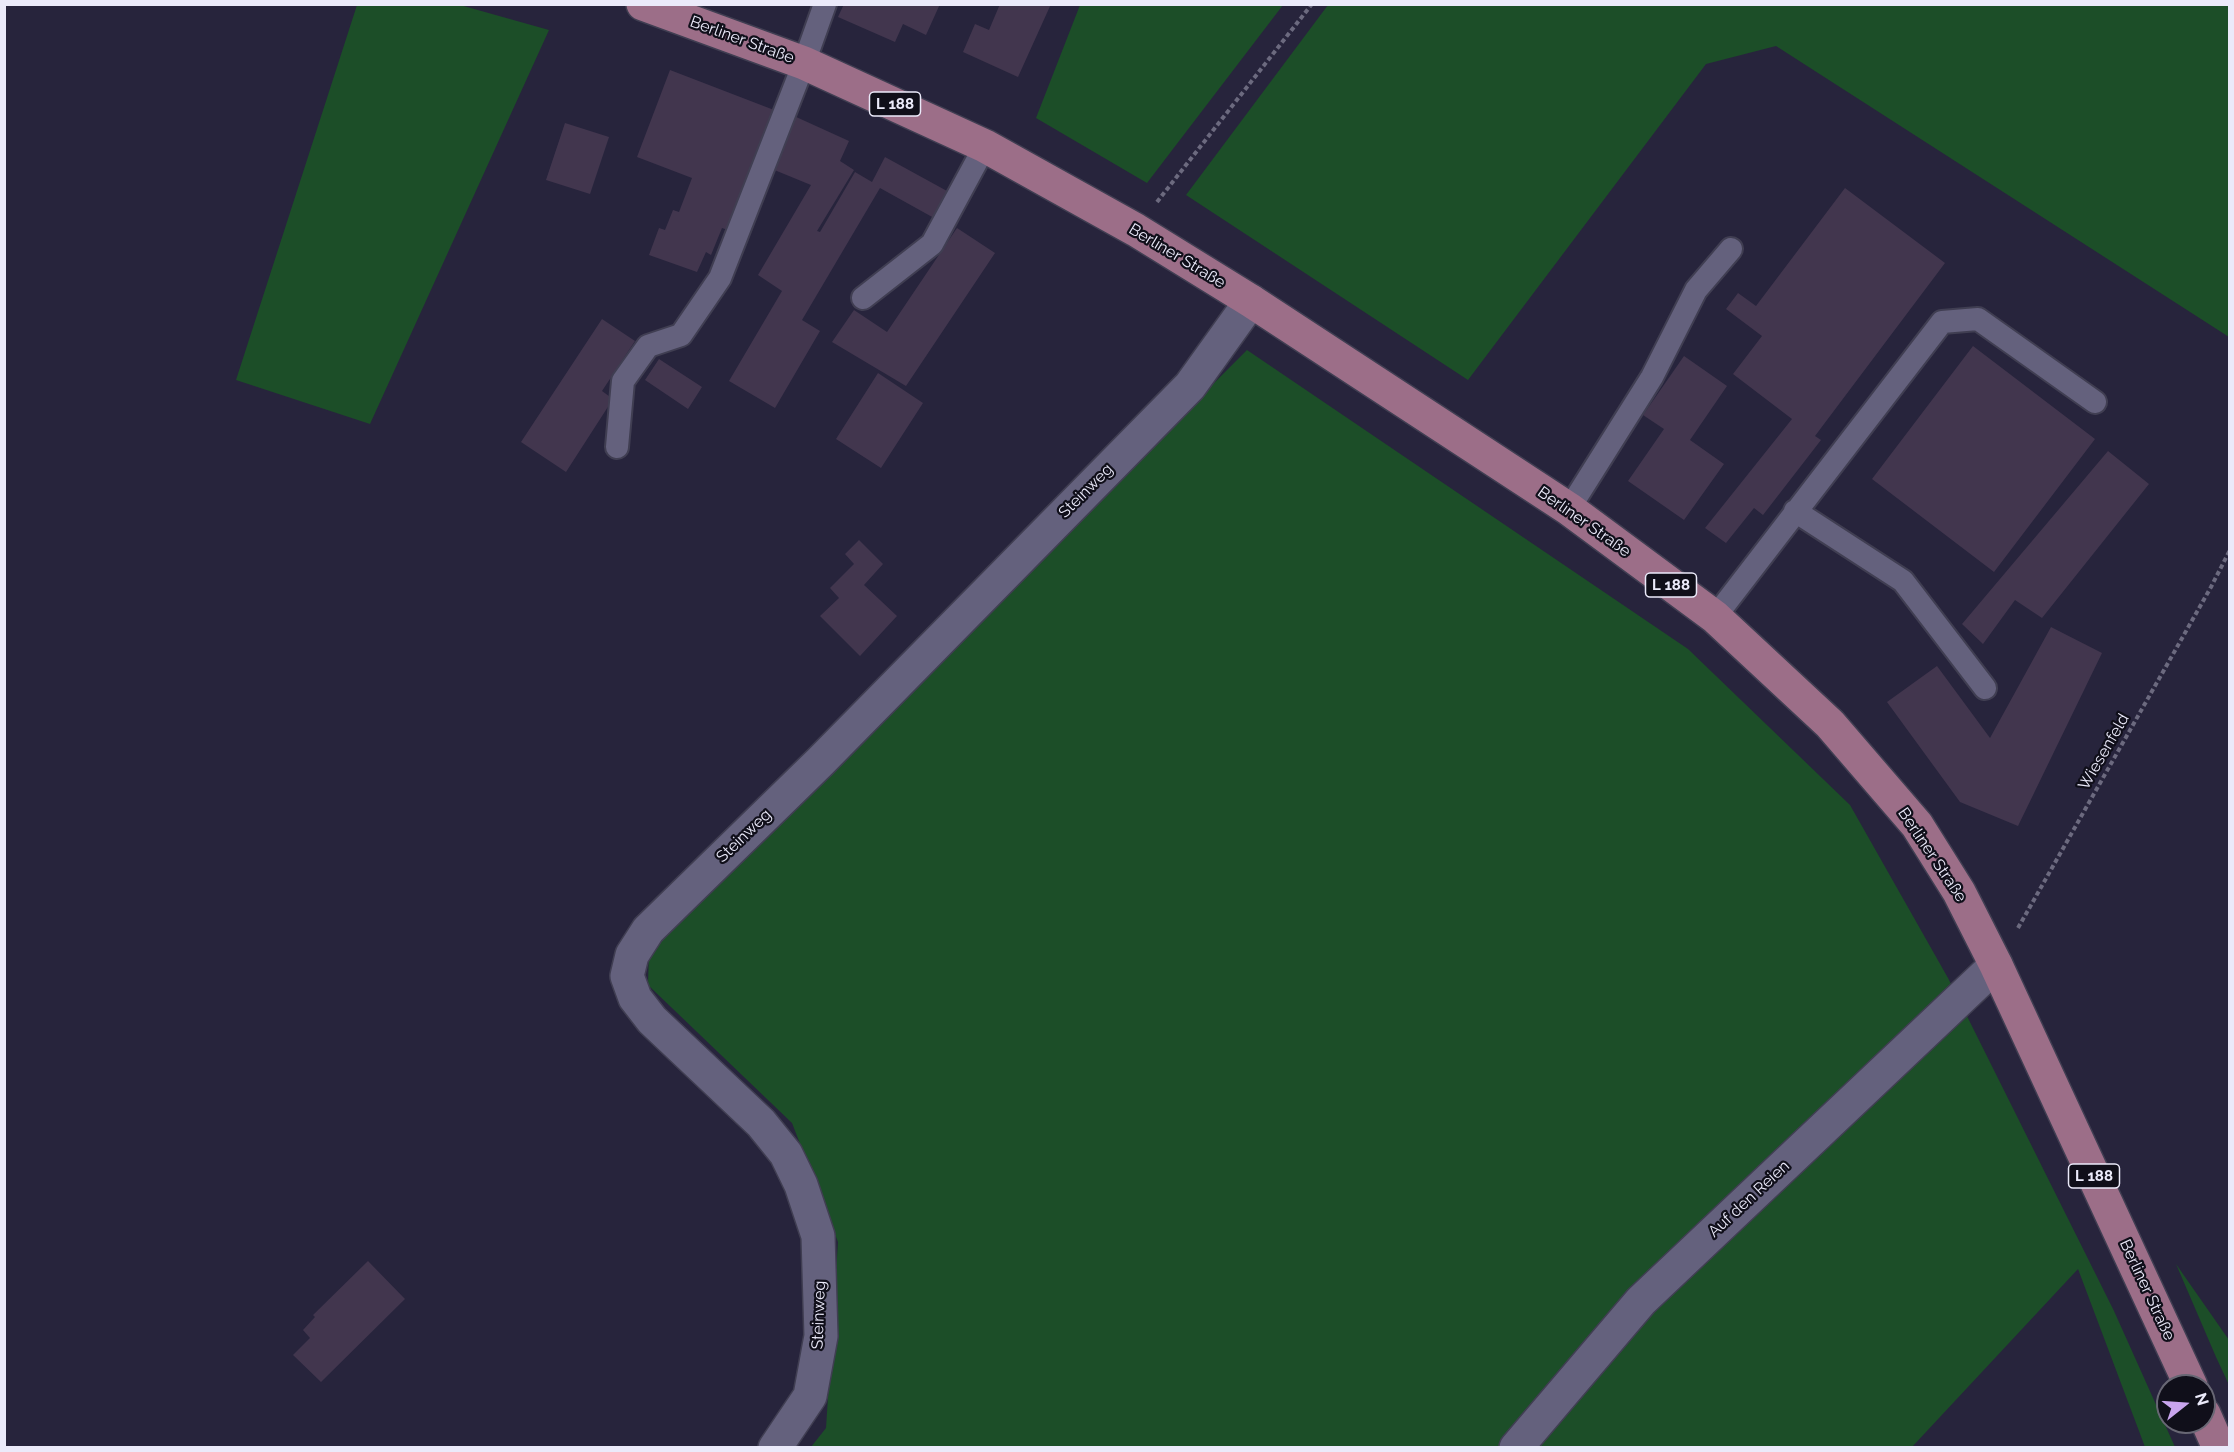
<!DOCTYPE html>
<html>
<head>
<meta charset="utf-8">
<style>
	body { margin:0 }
	#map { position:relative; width:2234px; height:1452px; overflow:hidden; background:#27243c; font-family:Raleway,sans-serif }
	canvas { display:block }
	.frame { position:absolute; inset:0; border:6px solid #ebeafa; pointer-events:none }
	.north { position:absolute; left:2156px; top:1374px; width:60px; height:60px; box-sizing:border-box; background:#100f1a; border:2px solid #686774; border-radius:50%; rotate:73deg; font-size:16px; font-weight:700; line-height:24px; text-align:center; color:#ebeafa }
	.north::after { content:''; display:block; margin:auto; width:21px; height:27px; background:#c9a5ee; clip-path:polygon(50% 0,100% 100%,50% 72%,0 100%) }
</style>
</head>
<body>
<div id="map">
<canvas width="2234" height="1452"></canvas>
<div class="frame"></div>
<div class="north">N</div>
</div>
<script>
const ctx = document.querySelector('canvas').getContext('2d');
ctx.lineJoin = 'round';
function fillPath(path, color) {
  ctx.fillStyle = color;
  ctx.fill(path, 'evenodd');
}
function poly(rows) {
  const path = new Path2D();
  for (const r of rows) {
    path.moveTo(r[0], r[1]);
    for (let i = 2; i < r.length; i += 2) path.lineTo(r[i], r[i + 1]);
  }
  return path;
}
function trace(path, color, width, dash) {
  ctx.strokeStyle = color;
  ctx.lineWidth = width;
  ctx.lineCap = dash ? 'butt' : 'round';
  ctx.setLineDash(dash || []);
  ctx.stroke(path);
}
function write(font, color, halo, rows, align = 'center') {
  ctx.font = font + ' Raleway,sans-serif';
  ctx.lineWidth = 4.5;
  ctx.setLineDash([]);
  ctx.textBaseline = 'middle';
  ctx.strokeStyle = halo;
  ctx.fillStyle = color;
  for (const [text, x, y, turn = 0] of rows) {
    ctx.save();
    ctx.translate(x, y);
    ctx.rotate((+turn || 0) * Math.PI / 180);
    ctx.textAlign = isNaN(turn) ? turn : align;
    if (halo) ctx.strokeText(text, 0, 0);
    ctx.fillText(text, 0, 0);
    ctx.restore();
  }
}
const green = poly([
	[357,5,460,5,549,30,370,424,236,380],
	[1080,5,1080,4,1283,5,1147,183,1036,118],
	[1328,5,2229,5,2229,337,1776,46,1706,64,1468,380,1186,195],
	[1247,350,1688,649,1850,805,1948,978,2114,1311,2175,1447,2145,1447,2078,1269,1912,1447,811,1447,826,1428,838,1242,792,1123,648,985,649,949],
	[2176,1264,2229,1340,2229,1385,2216,1357]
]);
const building = poly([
	[844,4,940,4,926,35,903,24,895,42,838,17],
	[1000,4,1051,4,1018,77,963,52,975,24,989,30],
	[670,70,774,110,728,230,722,228,711,255,706,252,697,272,649,255,659,228,665,230,673,210,679,212,692,178,637,157],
	[794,116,849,141,840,161,854,170,817,231,820,232,855,172,872,182,885,157,947,191,934,218,880,188,802,320,820,331,775,408,729,381,782,291,758,275,811,185,772,169],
	[565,123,609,137,590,194,546,180],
	[1845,188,1945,263,1815,436,1821,440,1763,515,1754,508,1726,543,1705,528,1792,419,1733,374,1762,336,1726,309,1738,293,1756,306],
	[957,228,995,253,906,386,832,342,854,310,887,332],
	[602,319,635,341,602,391,613,399,566,472,521,442],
	[1973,346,2095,439,1994,572,1872,479],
	[1684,356,1727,386,1690,440,1724,464,1684,520,1628,481,1664,429,1643,415],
	[659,359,702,387,688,409,645,380],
	[878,373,923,403,881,468,836,439],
	[2108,451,2149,484,2042,618,2015,600,1983,644,1962,624],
	[859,540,883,564,864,585,897,616,860,656,820,616,839,598,830,588,854,564,845,554],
	[2051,627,2102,653,2018,826,1960,802,1887,702,1937,666,1990,738],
	[368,1261,405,1299,321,1382,293,1355,310,1338,303,1330,315,1317,313,1315]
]);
const path = poly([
	[1157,202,1312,4],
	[2018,928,2211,587,2230,550]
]);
const lane = poly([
	[863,298,932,244,985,146],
	[617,447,623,381,648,346,681,335,720,278,804,63,825,4],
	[1569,509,1652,377,1696,290,1731,249],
	[1795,511,1903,581,1985,688],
	[1715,617,1942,322,1978,319,2095,402]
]);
const street = poly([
	[775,1448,810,1396,821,1336,818,1236,801,1185,786,1154,761,1123,652,1020,635,998,627,976,632,955,648,930,820,762,1190,386,1251,301],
	[1516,1448,1641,1301,1996,965]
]);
const primary = poly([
	[643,4,804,63,985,146,1136,230,1251,301,1569,509,1715,617,1830,724,1917,825,1959,892,1996,965,2191,1386],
	[2204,1414,2219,1448]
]);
const shields = [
	[895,104,51],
	[1671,585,51],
	[2094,1176,51]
];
const shieldNames = [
	["L 188",895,104],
	["L 188",1671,585],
	["L 188",2094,1176]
];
const streetNames = [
	["Berliner Straße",742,40,20],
	["Berliner Straße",1177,256,31],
	["Steinweg",1086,491,-45],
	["Berliner Straße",1584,522,35],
	["Wiesenfeld",2104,752,-60],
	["Steinweg",744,836,-44],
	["Berliner Straße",1932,855,56],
	["Auf den Reien",1749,1199,-43],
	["Berliner Straße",2147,1290,65],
	["Steinweg",819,1315,-88]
];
fillPath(green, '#1c4e28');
fillPath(building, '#42364e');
trace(lane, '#403e52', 26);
trace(street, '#403e52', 36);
trace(primary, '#403e52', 36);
trace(path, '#6c6a7f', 4, [4.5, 3]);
trace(lane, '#64617d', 22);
trace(street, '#64617d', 33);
trace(primary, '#9c6e88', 33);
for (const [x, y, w] of shields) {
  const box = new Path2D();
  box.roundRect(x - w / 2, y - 12, w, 24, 4.5);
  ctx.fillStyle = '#100f1a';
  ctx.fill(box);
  trace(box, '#ebeafa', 1.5);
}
write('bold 15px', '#ebeafa', null, shieldNames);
write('16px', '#ebeafa', '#100f1a', streetNames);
</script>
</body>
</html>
